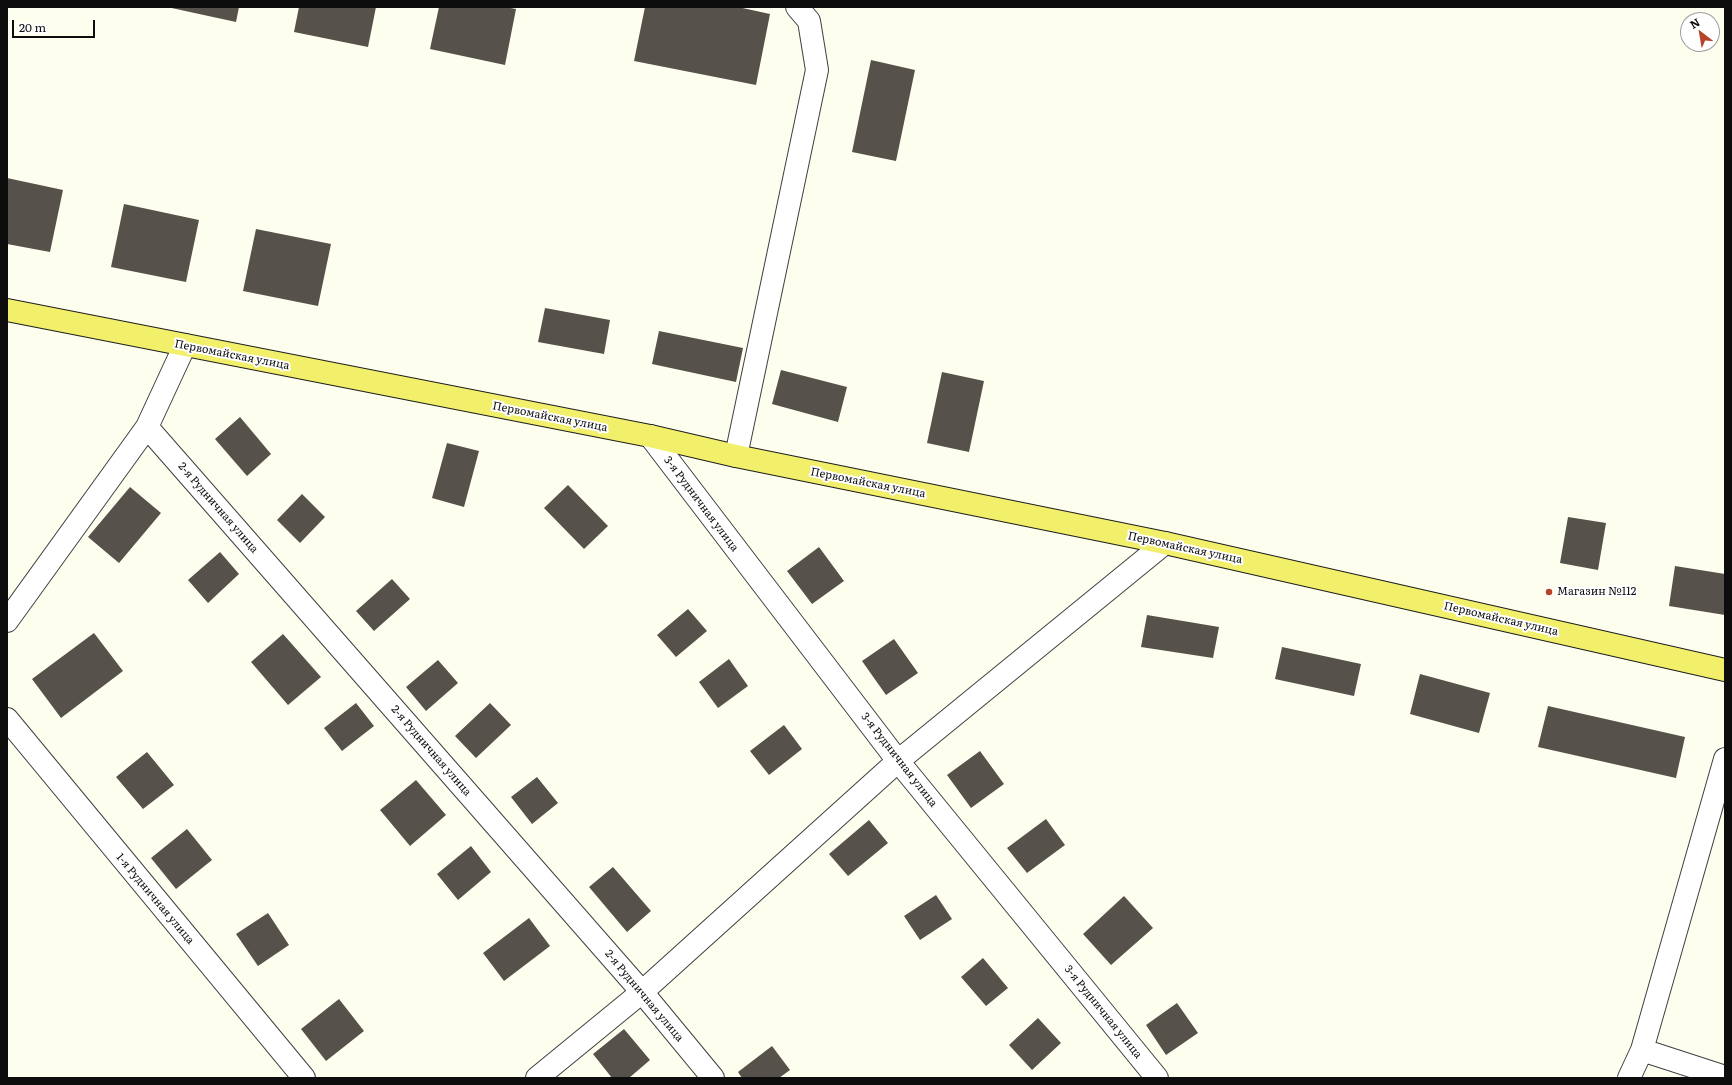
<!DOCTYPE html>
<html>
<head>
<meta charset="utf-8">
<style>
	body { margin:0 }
	#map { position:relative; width:1732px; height:1085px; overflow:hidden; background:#fefeef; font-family:Literata,serif }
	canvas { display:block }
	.frame { position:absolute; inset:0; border:8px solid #0d0d0d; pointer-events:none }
	.north { position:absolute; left:1680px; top:12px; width:40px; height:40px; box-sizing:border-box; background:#fff; border:1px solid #9e9e9e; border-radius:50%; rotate:329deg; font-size:11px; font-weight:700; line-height:16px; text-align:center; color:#0d0d0d }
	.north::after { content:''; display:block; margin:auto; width:14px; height:18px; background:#b8432b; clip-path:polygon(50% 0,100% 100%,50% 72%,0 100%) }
	.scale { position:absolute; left:12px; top:20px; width:83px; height:18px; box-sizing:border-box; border:2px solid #0d0d0d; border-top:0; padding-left:5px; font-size:12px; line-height:14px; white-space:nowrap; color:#0d0d0d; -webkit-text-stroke:3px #fff; paint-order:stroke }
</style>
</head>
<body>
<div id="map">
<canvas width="1732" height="1085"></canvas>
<div class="frame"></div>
<div class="north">N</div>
<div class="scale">20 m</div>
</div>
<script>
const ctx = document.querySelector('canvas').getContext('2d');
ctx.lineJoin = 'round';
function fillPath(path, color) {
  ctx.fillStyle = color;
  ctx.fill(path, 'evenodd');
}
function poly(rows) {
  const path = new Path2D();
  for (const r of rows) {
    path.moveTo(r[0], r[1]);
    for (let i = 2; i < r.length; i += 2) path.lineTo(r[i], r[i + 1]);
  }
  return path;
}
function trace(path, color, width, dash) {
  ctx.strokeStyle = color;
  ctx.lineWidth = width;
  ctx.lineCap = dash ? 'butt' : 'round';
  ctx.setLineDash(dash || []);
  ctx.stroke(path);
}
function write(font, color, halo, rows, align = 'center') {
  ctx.font = font + ' Literata,serif';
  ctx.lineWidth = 4;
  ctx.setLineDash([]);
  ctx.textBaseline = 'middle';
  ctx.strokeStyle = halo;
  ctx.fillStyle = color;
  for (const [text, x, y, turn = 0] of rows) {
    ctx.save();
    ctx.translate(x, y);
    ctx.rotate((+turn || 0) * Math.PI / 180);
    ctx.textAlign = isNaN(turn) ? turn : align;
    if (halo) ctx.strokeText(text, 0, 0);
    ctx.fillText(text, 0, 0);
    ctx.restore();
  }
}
const building = poly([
	[167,7,239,7,236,22],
	[299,7,376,7,368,47,294,32],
	[439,7,505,7,516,9,505,65,430,49],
	[645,7,738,7,770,14,756,85,634,61],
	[871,60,915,70,896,161,852,152],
	[7,178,63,190,50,252,7,244],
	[124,204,199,220,186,282,111,267],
	[256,229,331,244,318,306,243,291],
	[545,308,610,320,604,354,538,342],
	[659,331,743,348,736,382,652,364],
	[781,370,847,387,838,422,772,404],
	[942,372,984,381,969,452,927,443],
	[240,417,271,454,247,476,215,439],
	[447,443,479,451,464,507,432,498],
	[568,485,608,526,584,549,544,508],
	[130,487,161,513,119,563,88,537],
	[302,494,325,517,300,543,277,520],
	[1568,517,1606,523,1598,570,1560,563],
	[819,547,844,581,812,604,787,571],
	[220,552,239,574,208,603,188,580],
	[1675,566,1725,574,1725,615,1669,606],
	[392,579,410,599,374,631,356,611],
	[688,609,707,631,676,657,657,635],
	[1147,615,1219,627,1213,658,1141,647],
	[94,633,123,671,61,718,32,679],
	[283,634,321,677,288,705,251,662],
	[894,639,918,673,886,695,862,661],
	[1282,647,1361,664,1354,696,1275,679],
	[729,659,748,686,718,708,699,682],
	[438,660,458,683,426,711,406,687],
	[1420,674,1490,693,1479,733,1410,714],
	[356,703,374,726,342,751,324,728],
	[490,703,511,725,476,758,455,736],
	[1548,706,1685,737,1676,778,1538,747],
	[784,725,802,749,769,775,750,751],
	[980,751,1004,784,971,808,947,775],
	[147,752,174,785,143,809,116,777],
	[537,777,558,803,532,824,511,797],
	[416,780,446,815,410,846,380,810],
	[1046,819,1065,845,1027,873,1007,848],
	[869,820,888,843,848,876,829,854],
	[187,829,212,860,176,889,151,858],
	[471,846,491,872,458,900,437,874],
	[613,867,651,911,627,932,589,887],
	[936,895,952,919,920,940,904,916],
	[1124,896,1153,928,1111,965,1083,934],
	[268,913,289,945,258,966,236,934],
	[529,918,550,946,504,981,483,953],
	[983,958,1008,988,986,1006,961,977],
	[339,999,364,1031,326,1061,301,1029],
	[1177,1003,1198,1033,1166,1055,1146,1025],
	[1038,1018,1061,1043,1032,1070,1009,1045],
	[624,1029,650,1060,629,1078,612,1078,593,1054],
	[772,1046,790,1070,779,1078,742,1078,738,1072]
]);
const minor = poly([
	[147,427,642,992,713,1078],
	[650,436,898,761,1157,1078],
	[736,456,817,70,809,21,797,7],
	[7,621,147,427,185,345],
	[7,719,304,1078],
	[1642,1050,1725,1077],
	[537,1078,642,992,898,761,1165,543],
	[1629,1078,1642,1050,1725,759]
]);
const major = poly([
	[7,310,650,436,736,456,1165,543,1725,670]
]);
const markers = [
	[1549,592,4,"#b8432b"]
];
const streetNames = [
	["Первомайская улица",232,355,11],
	["Первомайская улица",550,417,11],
	["Первомайская улица",868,483,11],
	["3-я Рудничная улица",701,504,53],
	["2-я Рудничная улица",218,508,49],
	["Первомайская улица",1185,548,12],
	["Первомайская улица",1501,619,13],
	["2-я Рудничная улица",431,751,49],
	["3-я Рудничная улица",899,760,52],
	["1-я Рудничная улица",155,899,50],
	["2-я Рудничная улица",644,996,50],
	["3-я Рудничная улица",1103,1012,51]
];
const poiNames = [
	["Магазин №112",1557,592]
];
fillPath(building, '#56514a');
trace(minor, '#404040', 24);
trace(major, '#1e1e1e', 24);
trace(minor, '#fff', 22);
trace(major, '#f2ef6b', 22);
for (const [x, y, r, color] of markers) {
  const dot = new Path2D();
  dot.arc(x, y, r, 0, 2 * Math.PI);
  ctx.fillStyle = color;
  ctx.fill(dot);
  trace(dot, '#fff', 1.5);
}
write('11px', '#0d0d0d', '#fff', streetNames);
write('11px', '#0d0d0d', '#fff', poiNames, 'left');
</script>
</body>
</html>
